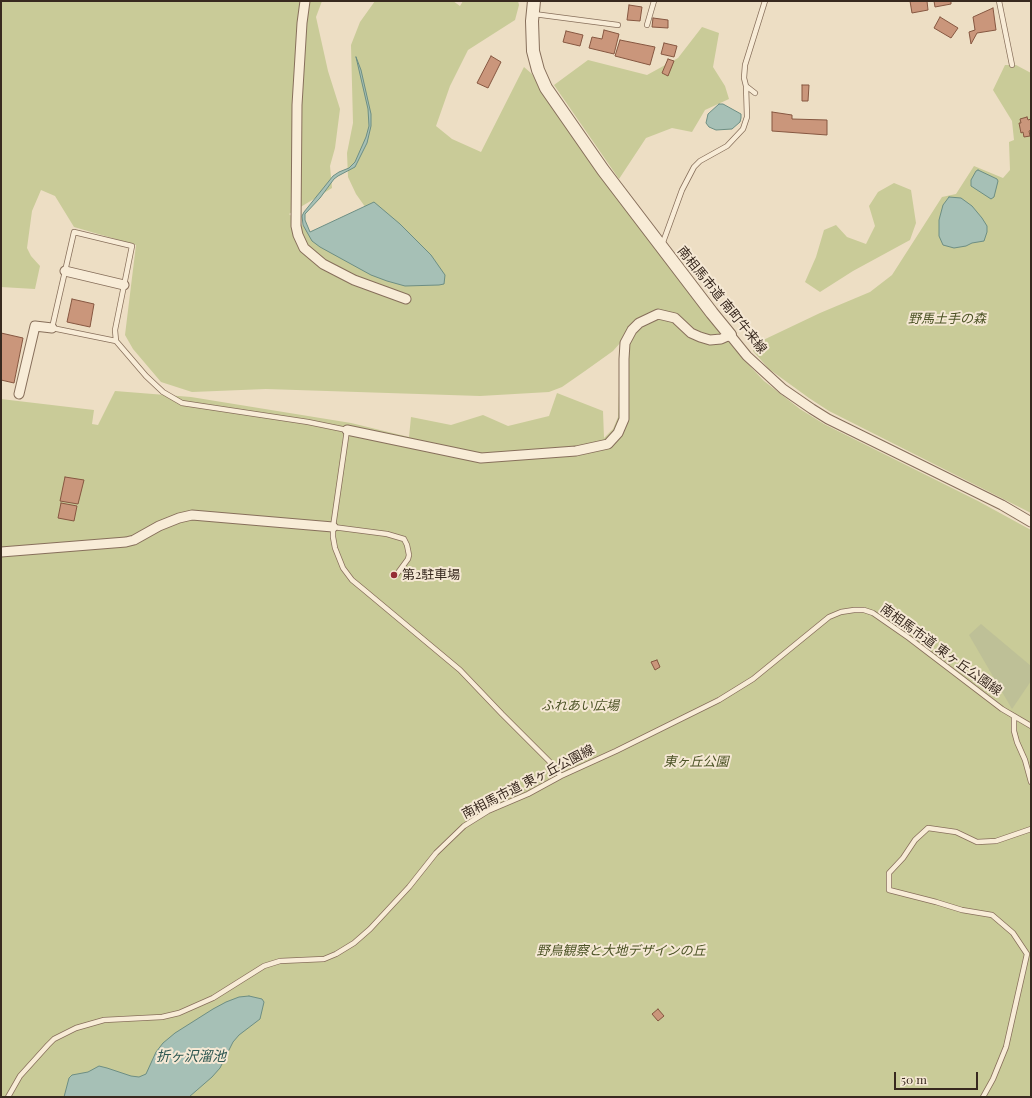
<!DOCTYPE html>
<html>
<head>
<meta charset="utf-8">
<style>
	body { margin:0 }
	#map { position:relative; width:1032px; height:1098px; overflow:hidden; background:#eddec4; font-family:"Playfair Display",serif }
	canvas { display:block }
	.frame { position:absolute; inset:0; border:2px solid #38291f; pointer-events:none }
	.scale { position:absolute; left:894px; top:1072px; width:84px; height:18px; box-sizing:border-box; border:2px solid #38291f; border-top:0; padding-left:5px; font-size:12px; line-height:14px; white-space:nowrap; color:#38291f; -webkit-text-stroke:3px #f5e8d4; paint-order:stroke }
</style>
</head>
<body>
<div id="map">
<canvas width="1032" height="1098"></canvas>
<div class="frame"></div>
<div class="scale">50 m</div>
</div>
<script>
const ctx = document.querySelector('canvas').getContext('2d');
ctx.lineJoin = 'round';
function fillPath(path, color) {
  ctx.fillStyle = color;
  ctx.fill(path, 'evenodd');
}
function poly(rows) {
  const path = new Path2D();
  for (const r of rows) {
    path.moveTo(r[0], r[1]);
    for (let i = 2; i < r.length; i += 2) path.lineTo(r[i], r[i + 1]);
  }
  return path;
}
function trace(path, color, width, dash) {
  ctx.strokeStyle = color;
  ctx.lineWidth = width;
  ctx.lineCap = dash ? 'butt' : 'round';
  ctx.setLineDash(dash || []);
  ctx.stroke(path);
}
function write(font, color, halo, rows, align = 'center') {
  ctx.font = font + ' "Playfair Display","Noto Sans JP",serif';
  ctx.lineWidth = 4;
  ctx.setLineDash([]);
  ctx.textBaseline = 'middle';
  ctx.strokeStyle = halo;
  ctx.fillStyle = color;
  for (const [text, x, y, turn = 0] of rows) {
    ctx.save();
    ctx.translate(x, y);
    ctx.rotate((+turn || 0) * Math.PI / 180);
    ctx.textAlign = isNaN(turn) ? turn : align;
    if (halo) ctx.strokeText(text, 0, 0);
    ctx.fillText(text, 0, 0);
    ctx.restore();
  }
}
const green = poly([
	[1,1,322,1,316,17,328,71,340,109,335,148,330,166,332,188,289,214,320,240,373,218,356,194,348,177,347,153,353,123,351,45,360,22,375,1,453,1,460,6,463,1,518,1,519,5,515,20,468,50,450,86,436,126,452,139,481,152,524,67,532,74,541,90,714,324,743,359,764,381,800,409,824,424,978,501,1031,530,1031,1097,1,1097,1,399,94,410,92,424,98,425,115,391,191,397,351,423,409,437,411,417,451,425,483,415,508,426,549,416,557,393,603,411,604,438,613,429,618,417,621,342,613,351,585,371,562,387,549,392,480,396,266,389,192,392,161,382,133,349,125,335,136,245,74,227,55,196,41,190,32,211,27,248,31,256,40,266,35,289,1,287],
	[702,27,719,33,713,67,725,86,729,99,705,110,692,132,672,128,646,138,619,179,554,85,588,60,647,75,678,58],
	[1005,65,1016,65,1031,73,1031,513,829,411,809,398,769,369,753,351,759,342,820,313,870,292,892,275,942,197,956,194,974,166,1003,178,1010,170,1009,142,1014,140,1012,121,993,90],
	[894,183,911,190,916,223,910,240,853,271,820,292,805,282,816,257,824,230,836,225,847,237,866,244,875,226,869,206,878,192]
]);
const cemetery = poly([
	[981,624,1031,666,1031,681,1012,709,969,635]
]);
const water = poly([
	[356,57,361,70,371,114,371,126,367,143,355,167,338,176,334,179,320,198,305,214,305,220,310,232,374,202,400,224,431,255,445,275,444,284,439,285,405,286,387,281,371,275,320,247,312,241,303,225,302,216,304,212,333,176,339,172,349,168,355,162,366,137,369,126,368,109,356,57],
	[719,104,723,104,741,114,741,118,740,122,732,129,716,130,709,127,706,123,708,114,719,104],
	[978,170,997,179,998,181,994,197,991,199,971,186,971,180,976,171,978,170],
	[949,197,961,198,972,206,982,218,987,226,987,232,984,241,972,243,966,246,954,248,943,245,939,236,939,220,943,205,949,197],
	[249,996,262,999,264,1002,260,1019,239,1035,233,1042,220,1068,212,1077,189,1097,64,1097,69,1078,72,1075,88,1072,99,1066,107,1068,131,1076,139,1077,146,1074,156,1052,163,1043,175,1033,213,1009,226,1002,239,997,249,996]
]);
const building = poly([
	[910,1,927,1,928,10,912,13,910,1],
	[934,1,951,1,951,4,935,7,934,1],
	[629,5,642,7,640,21,627,20,629,5],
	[993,8,996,30,977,33,971,44,969,32,975,30,973,17,993,8],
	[940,17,958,28,951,38,934,28,940,17],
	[653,18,668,20,668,28,652,27,653,18],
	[604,30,619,34,614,54,589,48,592,37,602,39,604,30],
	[566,31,583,35,580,46,563,42,566,31],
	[620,40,655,47,650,65,615,56,620,40],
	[664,43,677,46,674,57,661,54,664,43],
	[491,56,501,62,488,88,477,83,491,56],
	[668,59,674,61,668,76,662,73,668,59],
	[802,85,809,85,808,101,802,101,802,85],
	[772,112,792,115,792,119,827,120,827,135,772,131,772,112],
	[1027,117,1028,120,1031,119,1031,130,1029,131,1030,136,1024,137,1023,132,1021,133,1019,123,1021,123,1020,119,1027,117],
	[72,299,94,304,90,327,67,322,72,299],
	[1,333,23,338,14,383,1,380,1,333],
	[65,477,84,480,78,504,60,501,65,477],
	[61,503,77,506,74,521,58,518,61,503],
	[657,660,660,667,655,670,651,662,657,660],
	[658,1009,664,1016,658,1021,652,1014,658,1009]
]);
const service = poly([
	[999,1,1012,65],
	[534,14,618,25],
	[647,25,654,1],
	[755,93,746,86,744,78,745,65,765,1],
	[662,245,682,190,694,167,700,161,727,146,743,129,747,117,746,86],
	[116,341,52,328,74,232,132,246,115,330,116,341,146,376,163,392,182,403,308,422,347,430,333,527,333,537,335,548,343,568,352,580,363,589,460,670,502,714,549,761,561,776],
	[333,527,387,534,404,539,407,545,409,555,408,559,397,574],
	[1014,716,1014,731,1017,742,1025,760,1031,782],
	[8,1097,20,1076,48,1045,54,1039,76,1028,104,1020,162,1017,179,1013,213,998,264,966,280,961,324,959,336,954,354,943,370,929,409,887,436,853,464,826,488,811,528,794,561,776,616,751,719,700,753,679,829,617,841,612,854,610,864,610,873,613,909,638,1002,709,1031,726],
	[983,1097,993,1079,1006,1047,1027,954,1013,933,992,915,962,910,936,902,889,890,889,873,903,858,915,840,928,828,956,832,977,842,996,841,1031,829]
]);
const minor = poly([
	[305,1,302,23,297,105,296,226,298,235,304,248,323,264,354,280,406,299],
	[65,271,124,285],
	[19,394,35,326,52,328],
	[347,430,481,458,576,451,608,444,618,433,624,419,624,359,625,343,632,330,639,323,658,314,675,318,691,333,700,337,710,340,721,339,730,335,747,356,783,389,812,409,828,419,1002,505,1031,522],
	[1,552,126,542,134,540,159,526,179,518,192,515,333,527]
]);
const tertiary = poly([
	[534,1,532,21,533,51,538,70,546,88,603,170,712,313,730,335]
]);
const markers = [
	[394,575,4,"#952d36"]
];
const streetNames = [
	["南相馬市道 南町牛来線",722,300,51],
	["南相馬市道 東ヶ丘公園線",941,650,36],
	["南相馬市道 東ヶ丘公園線",528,782,-27]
];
const parkNames = [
	["野馬土手の森",947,319],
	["ふれあい広場",580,706],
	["東ヶ丘公園",696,762],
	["野鳥観察と大地デザインの丘",621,951]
];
const poiNames = [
	["第2駐車場",402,575]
];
const waterNames = [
	["折ヶ沢溜池",191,1057]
];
fillPath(green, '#c9cb98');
fillPath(cemetery, '#bec097');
fillPath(water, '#a6c0b6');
trace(water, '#6d8e83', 1);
fillPath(building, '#ca967b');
trace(building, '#865741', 1);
trace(service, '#876f5b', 6);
trace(minor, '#876f5b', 11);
trace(tertiary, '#876f5b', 14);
trace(service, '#f8ecd7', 4.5);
trace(minor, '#f8ecd7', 9);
trace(tertiary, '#f8ecd7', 12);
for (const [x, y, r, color] of markers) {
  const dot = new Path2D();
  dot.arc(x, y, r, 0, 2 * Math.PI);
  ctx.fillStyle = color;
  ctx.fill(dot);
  trace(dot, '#f5e8d4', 1.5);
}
write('13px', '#38291f', '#f5e8d4', streetNames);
write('italic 13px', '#4c5326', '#f5e8d4', parkNames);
write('13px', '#38291f', '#f5e8d4', poiNames, 'left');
write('italic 14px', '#2e5751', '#f5e8d4', waterNames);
</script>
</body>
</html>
